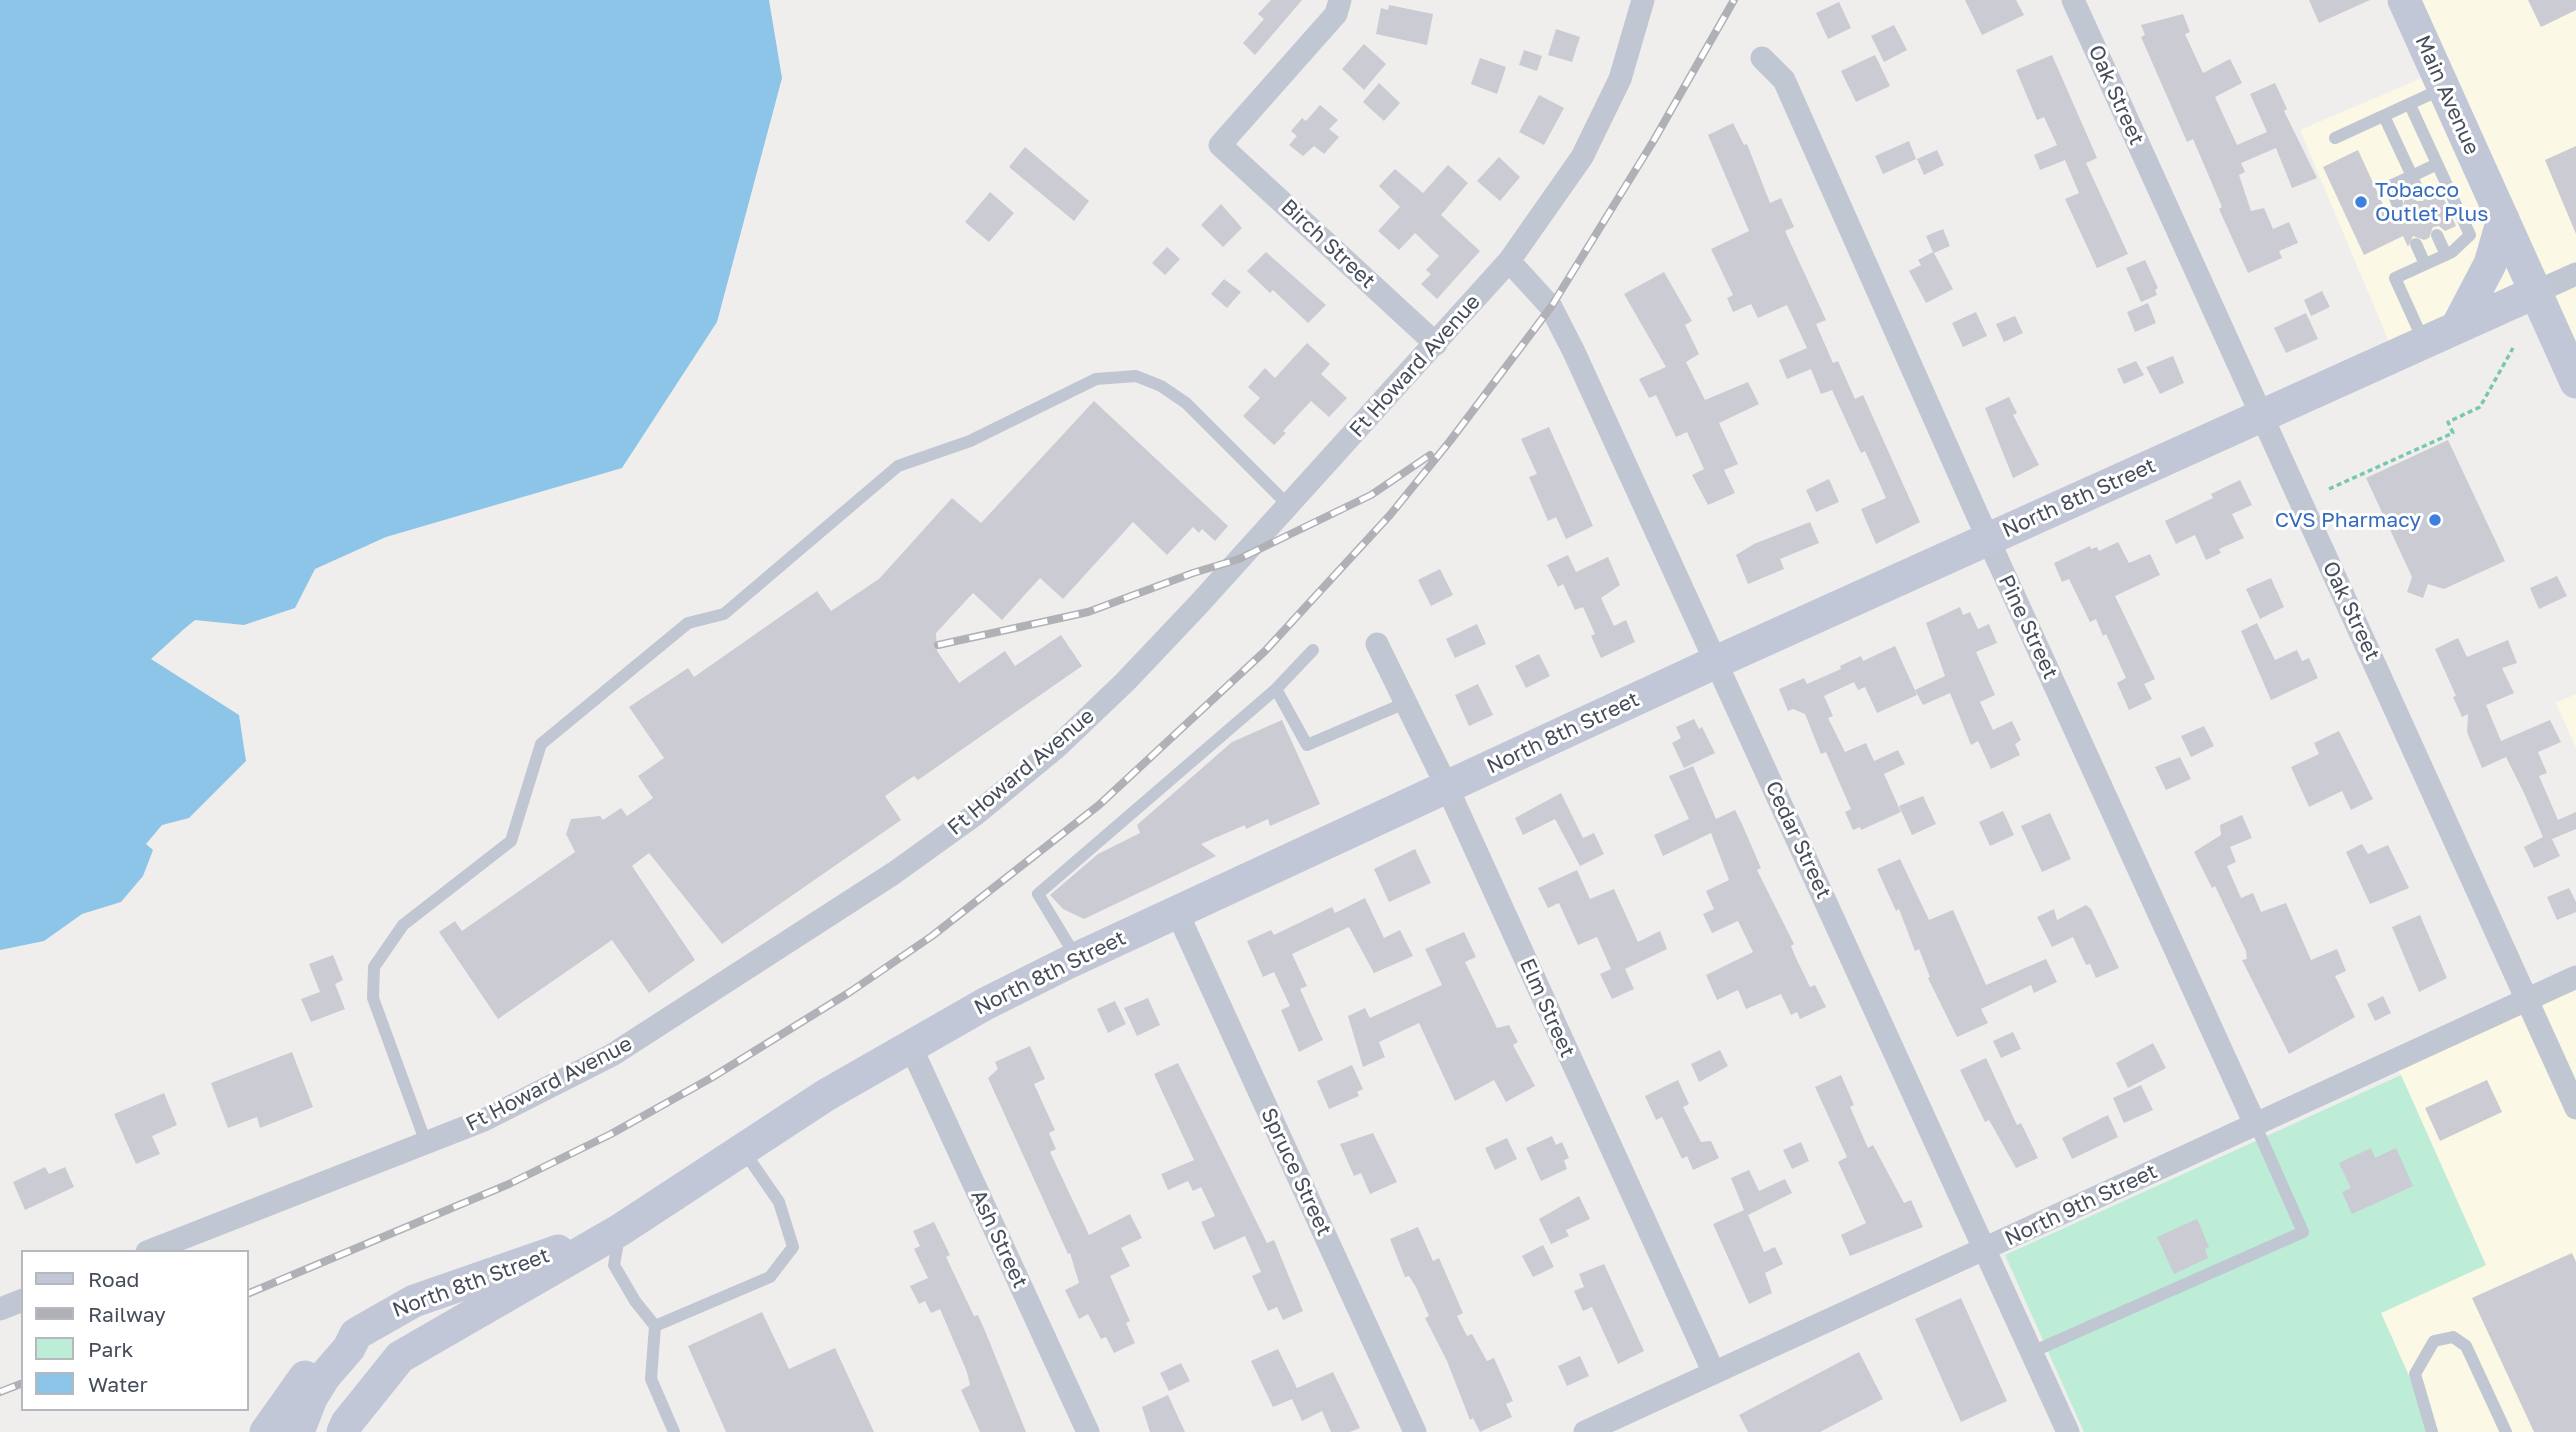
<!DOCTYPE html>
<html>
<head>
<meta charset="utf-8">
<style>
	body { margin:0 }
	#map { position:relative; width:2576px; height:1432px; overflow:hidden; background:#f0eeed; font-family:"Golos Text",sans-serif }
	canvas { display:block }
	.legend { position:absolute; left:21px; top:1250px; width:228px; height:161px; box-sizing:border-box; background:#fff; border:2px solid #b5b8bd; margin:0; padding:9px 12px; list-style:none; font-size:21px; color:#464d5a }
	.legend li { display:flex; align-items:center; gap:14px; height:35px }
	.legend b { width:35px; border:2px solid #b5b8bd }
</style>
</head>
<body>
<div id="map">
<canvas width="2576" height="1432"></canvas>
<ul class="legend">
<li><b style="height:9px;background:#c1c7d6"></b>Road</li>
<li><b style="height:9px;background:#b0b1b7"></b>Railway</li>
<li><b style="height:19px;background:#bdecd7"></b>Park</li>
<li><b style="height:19px;background:#8cc5e7"></b>Water</li>
</ul>
</div>
<script>
const ctx = document.querySelector('canvas').getContext('2d');
ctx.lineJoin = 'round';
function fillPath(path, color) {
  ctx.fillStyle = color;
  ctx.fill(path, 'evenodd');
}
function poly(rows) {
  const path = new Path2D();
  for (const r of rows) {
    path.moveTo(r[0], r[1]);
    for (let i = 2; i < r.length; i += 2) path.lineTo(r[i], r[i + 1]);
  }
  return path;
}
function trace(path, color, width, dash) {
  ctx.strokeStyle = color;
  ctx.lineWidth = width;
  ctx.lineCap = dash ? 'butt' : 'round';
  ctx.setLineDash(dash || []);
  ctx.stroke(path);
}
function write(font, color, halo, rows, align = 'center') {
  ctx.font = font + ' "Golos Text",sans-serif';
  ctx.lineWidth = 6;
  ctx.setLineDash([]);
  ctx.textBaseline = 'middle';
  ctx.strokeStyle = halo;
  ctx.fillStyle = color;
  for (const [text, x, y, turn = 0] of rows) {
    ctx.save();
    ctx.translate(x, y);
    ctx.rotate((+turn || 0) * Math.PI / 180);
    ctx.textAlign = isNaN(turn) ? turn : align;
    if (halo) ctx.strokeText(text, 0, 0);
    ctx.fillText(text, 0, 0);
    ctx.restore();
  }
}
const commercial = poly([
	[2404,0,2576,0,2576,366,2536,292,2395,356,2300,130,2436,72],
	[2576,694,2576,748,2556,703],
	[2576,977,2576,1432,2434,1432,2381,1313,2485,1265,2394,1060]
]);
const green = poly([
	[2401,1075,2486,1265,2381,1313,2434,1432,2084,1432,2005,1255]
]);
const water = poly([
	[0,0,769,0,782,78,717,322,622,468,386,537,315,569,295,608,244,625,195,620,184,629,151,659,239,715,246,761,189,818,162,825,146,844,153,850,143,876,121,902,82,914,44,941,0,950]
]);
const building = poly([
	[1271,0,1302,0,1255,55,1243,43,1264,19,1258,14],
	[1965,0,2016,0,2024,15,1982,35],
	[2309,0,2370,0,2319,23],
	[2528,0,2576,0,2576,10,2541,27],
	[1839,2,1851,28,1828,39,1816,13],
	[1389,5,1433,14,1427,45,1376,34,1381,8,1388,10],
	[2183,14,2190,32,2185,34,2203,73,2230,59,2242,83,2215,97,2237,145,2267,132,2250,94,2275,83,2287,109,2284,111,2317,178,2292,188,2276,148,2241,163,2245,172,2239,175,2251,211,2264,208,2273,229,2289,222,2298,243,2279,251,2282,258,2248,273,2219,209,2222,207,2193,139,2187,142,2141,37,2145,35,2141,25],
	[1894,25,1907,50,1884,62,1871,36],
	[1556,29,1580,37,1572,62,1548,55],
	[1364,44,1386,64,1364,90,1342,69],
	[1524,50,1542,56,1537,71,1519,65],
	[1875,55,1890,86,1856,102,1841,71],
	[2052,55,2097,158,2086,163,2128,254,2097,268,2065,199,2079,193,2065,160,2040,170,2034,155,2057,145,2044,117,2037,120,2016,70],
	[1480,58,1506,67,1497,94,1471,84],
	[1379,83,1400,103,1384,121,1363,102],
	[1539,95,1564,108,1544,145,1519,132],
	[1320,105,1338,120,1329,129,1339,137,1324,154,1314,146,1303,156,1289,145,1297,136,1291,131,1302,118,1306,121],
	[1733,123,1744,145,1747,144,1770,203,1781,198,1794,227,1785,231,1826,320,1816,324,1833,363,1838,361,1855,399,1863,395,1920,522,1876,544,1861,509,1886,498,1865,451,1861,453,1832,390,1821,394,1811,369,1787,379,1779,360,1807,348,1787,305,1758,318,1751,304,1733,312,1727,298,1733,295,1711,249,1749,231,1708,135],
	[1909,141,1916,159,1883,174,1875,156],
	[2576,146,2576,234,2545,160],
	[1025,147,1089,201,1074,221,1009,167],
	[1937,150,1944,165,1924,175,1917,159],
	[2358,150,2385,209,2401,211,2405,199,2411,196,2417,201,2423,201,2427,195,2427,189,2437,184,2456,226,2445,231,2439,226,2433,227,2429,238,2424,240,2413,236,2408,247,2403,236,2364,255,2323,167],
	[1499,157,1520,177,1500,201,1477,181],
	[1448,165,1468,183,1441,215,1480,251,1437,299,1421,284,1431,274,1426,270,1439,256,1415,233,1399,250,1378,231,1400,207,1379,186,1395,169,1423,193],
	[990,192,1014,213,989,242,965,222],
	[1221,204,1242,228,1223,247,1201,225],
	[1943,229,1950,246,1934,253,1953,289,1926,303,1909,271,1921,265,1918,260,1933,252,1926,236],
	[1167,247,1180,259,1165,275,1152,263],
	[1266,252,1326,305,1308,323,1273,290,1270,293,1247,271],
	[2145,260,2158,288,2155,290,2157,295,2141,302,2126,268],
	[1664,272,1692,321,1685,325,1699,354,1686,362,1705,400,1748,382,1759,404,1719,423,1738,464,1724,470,1735,493,1708,505,1692,475,1704,469,1687,432,1676,437,1656,395,1649,398,1639,379,1666,367,1624,294],
	[1224,279,1241,292,1227,308,1211,294],
	[2322,291,2330,307,2311,316,2304,300],
	[2148,303,2156,323,2135,332,2127,312],
	[1976,312,1987,336,1963,347,1952,323],
	[2306,313,2318,339,2286,353,2274,328],
	[2015,316,2023,333,2004,342,1996,324],
	[1307,343,1330,364,1321,374,1347,398,1329,417,1311,401,1283,431,1286,433,1274,445,1243,416,1260,398,1248,387,1265,368,1275,378],
	[2173,356,2184,383,2160,394,2146,367],
	[2136,361,2144,375,2124,384,2117,369],
	[2009,397,2017,413,2013,415,2039,465,2013,478,1985,408],
	[1094,401,1228,526,1215,541,1202,529,1199,533,1193,527,1167,555,1133,522,1063,599,1040,578,1002,620,973,593,936,633,937,651,959,683,1005,651,1015,666,1061,635,1082,666,918,780,914,776,885,796,901,820,722,944,649,853,632,866,695,960,649,993,612,940,498,1019,439,932,455,921,462,931,575,852,566,834,571,819,600,816,603,820,621,808,627,816,653,798,638,776,664,758,629,707,688,668,694,677,817,591,831,611,879,579,952,498,981,523],
	[1549,427,1593,526,1566,539,1556,517,1548,521,1529,477,1537,474,1521,439],
	[2448,440,2505,561,2444,589,2428,584,2423,598,2407,592,2412,577,2366,478],
	[1829,479,1839,502,1816,512,1806,490],
	[2240,480,2252,505,2232,514,2244,538,2219,549,2221,553,2206,560,2195,535,2176,544,2165,521,2213,498,2211,494],
	[1810,522,1819,543,1780,559,1784,569,1748,584,1736,555,1754,544],
	[2118,542,2129,563,2150,554,2160,575,2115,596,2155,679,2144,684,2152,699,2129,710,2117,683,2126,678,2106,634,2103,636,2096,619,2090,622,2069,579,2062,582,2054,563,2090,546,2091,549,2097,547,2099,551],
	[1568,555,1576,572,1608,557,1620,585,1601,598,1614,626,1626,620,1635,642,1601,658,1591,636,1595,634,1583,607,1575,610,1563,584,1558,587,1547,565],
	[1440,569,1453,595,1431,606,1418,580],
	[2557,576,2567,596,2539,609,2530,588],
	[2271,578,2284,607,2260,619,2246,589],
	[1960,607,1963,615,1970,612,1978,629,1989,624,1997,643,1976,652,1995,695,1980,702,1993,730,2012,721,2021,740,2015,744,2020,755,1991,769,1978,741,1971,745,1950,693,1923,705,1915,690,1945,676,1926,623],
	[2257,623,2275,660,2297,650,2302,661,2309,658,2318,678,2271,700,2241,631],
	[1477,624,1486,644,1455,658,1446,639],
	[2458,638,2467,657,2508,640,2517,663,2502,668,2514,693,2486,705,2501,741,2550,720,2561,742,2538,752,2547,773,2539,776,2558,820,2576,812,2576,829,2552,839,2560,856,2534,868,2524,847,2543,837,2524,793,2506,757,2482,768,2467,732,2468,714,2462,717,2453,697,2456,696,2435,649],
	[1895,646,1917,695,1877,713,1865,687,1858,690,1854,682,1824,696,1833,716,1828,718,1845,752,1866,743,1874,761,1898,750,1905,764,1884,774,1901,812,1861,830,1860,827,1853,830,1845,812,1851,809,1826,752,1821,754,1805,714,1793,709,1788,711,1779,689,1804,678,1807,684,1841,669,1840,666,1861,656,1863,661],
	[1539,654,1550,676,1526,688,1515,666],
	[1478,684,1493,715,1469,726,1455,695],
	[1694,719,1699,729,1702,727,1715,753,1684,768,1672,743,1681,738,1676,727],
	[1282,720,1320,804,1270,826,1268,819,1246,829,1245,825,1201,844,1216,856,1084,919,1063,909,1050,895,1098,854,1140,833,1137,825,1232,742],
	[2204,726,2214,746,2191,757,2181,736],
	[2339,731,2373,799,2351,810,2342,791,2309,807,2291,767,2319,754,2314,743],
	[2180,757,2191,779,2166,790,2155,767],
	[1693,766,1716,819,1735,810,1742,824,1761,868,1757,870,1794,944,1791,946,1795,956,1810,987,1815,985,1826,1007,1800,1019,1797,1012,1791,1015,1781,994,1746,1009,1738,990,1717,1000,1706,975,1753,952,1738,921,1712,933,1703,914,1714,909,1706,891,1729,880,1711,833,1663,856,1654,835,1689,819,1669,776],
	[1561,793,1583,838,1594,833,1604,854,1580,866,1555,819,1523,835,1515,818],
	[1923,796,1936,824,1912,835,1899,806],
	[2003,811,2014,835,1990,846,1979,822],
	[2050,813,2071,859,2042,872,2021,826],
	[2242,815,2252,838,2230,847,2236,862,2227,866,2241,898,2253,893,2261,912,2286,903,2311,960,2337,949,2346,971,2335,976,2355,1017,2289,1054,2242,960,2247,959,2246,951,2215,886,2212,888,2194,852,2221,835,2220,825],
	[2362,844,2368,854,2388,845,2409,888,2370,904,2346,852],
	[1415,849,1431,883,1389,902,1374,869],
	[1900,859,1929,920,1953,910,1986,985,2046,959,2057,982,2034,993,2031,985,1981,1009,1988,1023,1957,1037,1928,978,1930,977,1919,949,1915,951,1899,909,1896,911,1877,869],
	[1577,870,1590,899,1614,889,1638,942,1660,931,1667,949,1625,969,1634,989,1612,999,1600,974,1611,969,1597,937,1578,945,1559,903,1548,908,1538,888],
	[2569,888,2576,902,2576,912,2557,920,2547,897],
	[1365,898,1384,938,1400,930,1413,956,1374,973,1349,927,1292,954,1307,986,1300,989,1323,1040,1299,1052,1281,1010,1290,1006,1274,972,1263,977,1247,941,1271,930,1274,935,1332,907,1335,913],
	[2086,905,2091,909,2119,968,2096,978,2090,964,2086,965,2073,937,2052,947,2037,917,2054,909,2057,920],
	[2420,915,2447,978,2419,992,2392,927],
	[1464,932,1476,957,1465,962,1497,1028,1509,1025,1518,1042,1513,1045,1535,1086,1506,1102,1494,1080,1455,1101,1419,1023,1379,1042,1385,1057,1363,1067,1348,1016,1365,1008,1370,1018,1442,985,1425,949],
	[333,955,343,980,335,984,345,1009,311,1022,301,999,320,992,309,964],
	[2383,996,2391,1013,2375,1021,2367,1004],
	[1148,998,1160,1025,1137,1036,1124,1008],
	[1115,1001,1126,1024,1108,1033,1097,1009],
	[2013,1032,2021,1049,2001,1058,1993,1041],
	[2153,1043,2166,1068,2128,1088,2116,1063],
	[1030,1046,1045,1079,1034,1084,1055,1130,1049,1133,1056,1149,1050,1152,1089,1235,1130,1214,1142,1238,1121,1248,1130,1266,1110,1276,1130,1321,1126,1323,1135,1343,1114,1353,1106,1337,1101,1339,1088,1314,1079,1319,1065,1290,1079,1283,1070,1253,1068,1254,988,1078,998,1069,995,1062],
	[1720,1050,1728,1066,1699,1082,1691,1064],
	[292,1052,313,1107,260,1128,257,1117,228,1128,211,1083],
	[1986,1058,2017,1125,2021,1123,2038,1158,2016,1168,1989,1120,1985,1122,1960,1070],
	[1178,1063,1267,1243,1274,1240,1303,1311,1283,1320,1277,1307,1268,1311,1252,1276,1261,1272,1245,1236,1214,1250,1201,1222,1215,1216,1201,1187,1193,1191,1188,1181,1168,1190,1161,1174,1194,1160,1154,1074],
	[1352,1065,1363,1089,1357,1092,1359,1096,1329,1109,1317,1081],
	[1841,1075,1854,1105,1850,1107,1868,1148,1873,1145,1904,1203,1911,1200,1923,1227,1850,1256,1841,1235,1866,1223,1838,1162,1847,1157,1815,1087],
	[1678,1080,1689,1104,1683,1107,1701,1142,1711,1141,1719,1158,1693,1170,1687,1156,1682,1159,1662,1117,1656,1120,1645,1096],
	[2487,1080,2502,1112,2440,1141,2425,1108],
	[2141,1085,2153,1110,2124,1123,2113,1098],
	[164,1093,177,1125,152,1136,160,1154,136,1164,114,1114],
	[2108,1115,2118,1137,2072,1159,2062,1138],
	[1373,1133,1397,1182,1370,1194,1361,1173,1354,1176,1340,1144],
	[1552,1136,1556,1145,1562,1142,1569,1158,1564,1160,1567,1169,1541,1181,1526,1148],
	[1507,1138,1517,1159,1495,1170,1485,1148],
	[1801,1142,1809,1161,1792,1169,1783,1150],
	[2371,1148,2375,1158,2396,1148,2413,1186,2352,1214,2342,1192,2351,1188,2339,1163],
	[45,1167,49,1174,65,1167,74,1187,25,1210,13,1182],
	[1749,1170,1759,1191,1785,1179,1792,1193,1748,1215,1764,1252,1775,1247,1783,1264,1765,1273,1772,1293,1749,1304,1713,1224,1744,1210,1731,1178],
	[1579,1196,1590,1219,1566,1230,1569,1236,1551,1244,1539,1219],
	[2197,1219,2209,1247,2205,1249,2208,1258,2174,1274,2157,1237],
	[934,1222,950,1255,946,1257,974,1316,978,1315,985,1331,1026,1432,980,1432,961,1390,970,1385,967,1372,940,1309,931,1313,925,1301,919,1304,910,1286,928,1278,914,1249,920,1246,913,1231],
	[1418,1227,1433,1261,1439,1258,1463,1313,1457,1316,1467,1336,1472,1334,1487,1361,1494,1358,1513,1401,1506,1404,1512,1417,1480,1432,1473,1418,1470,1420,1447,1361,1425,1318,1429,1316,1416,1287,1409,1276,1405,1277,1390,1239],
	[1543,1245,1554,1267,1533,1277,1522,1256],
	[2572,1253,2576,1262,2576,1432,2534,1432,2472,1298],
	[1604,1264,1644,1351,1618,1364,1592,1307,1583,1311,1574,1291,1584,1287,1579,1274],
	[1961,1298,2007,1401,1961,1422,1915,1319],
	[762,1312,789,1369,835,1348,874,1432,726,1432,688,1346],
	[1278,1349,1297,1388,1333,1372,1360,1428,1350,1432,1331,1432,1322,1411,1302,1421,1292,1399,1273,1407,1251,1361],
	[1859,1352,1883,1399,1820,1432,1748,1432,1739,1415],
	[1580,1356,1589,1376,1567,1386,1558,1366],
	[1181,1363,1190,1381,1169,1391,1160,1373],
	[1168,1395,1185,1432,1150,1432,1142,1407]
]);
const path = poly([
	[2329,489,2453,433,2448,422,2480,407,2513,348]
]);
const lane = poly([
	[2410,105,2470,235,2452,252,2395,278,2424,342],
	[2384,116,2412,176,2390,186,2397,203],
	[2335,138,2444,88],
	[2419,193,2412,176,2437,164],
	[2437,235,2446,255],
	[2416,244,2425,264],
	[1313,650,1276,689,1307,745,1405,703],
	[1076,957,1038,894,1276,689],
	[426,1143,373,998,374,967,403,925,511,841,541,744,688,623,724,614,898,466,970,441,1096,379,1136,376,1161,386,1186,403,1288,505],
	[619,1237,614,1265,635,1301,655,1326,651,1379,674,1432],
	[655,1326,770,1277,793,1247,779,1202,743,1150],
	[2032,1352,2303,1232,2255,1124],
	[2432,1432,2415,1374,2434,1341,2453,1337,2466,1346,2506,1432]
]);
const street = poly([
	[1340,0,1336,14,1220,145,1436,344],
	[2073,0,2576,1108],
	[1762,58,1784,80,1988,539,2255,1124],
	[1509,261,1551,307,1574,352,2068,1432],
	[2536,292,2576,274],
	[1377,644,1447,787,1714,1373],
	[1177,912,1415,1432],
	[910,1045,1088,1432],
	[147,1252,484,1120,612,1055,894,873,976,814,1057,747,1125,682,1198,605,1509,261,1582,157,1620,79,1643,0],
	[0,1309,23,1300],
	[1585,1432,2576,977]
]);
const secondary = poly([
	[2404,0,2576,382],
	[2457,327,2490,264,2503,219],
	[266,1432,305,1377],
	[298,1432,311,1398,324,1377,349,1348,356,1334,414,1301,558,1251],
	[343,1432,347,1423,400,1357,620,1230,826,1095,985,1004,1067,963,1716,662,2536,292]
]);
const rail = poly([
	[938,645,1088,612,1193,573,1239,559,1371,495,1430,455],
	[247,1294,509,1184,611,1134,711,1078,850,992,932,936,1099,805,1265,651,1390,515,1450,441,1551,307,1654,140,1734,0],
	[0,1392,23,1383]
]);
const markers = [
	[2361,202,7,"#3f7fe0"],
	[2435,520,7,"#3f7fe0"]
];
const streetNames = [
	["Oak Street",2116,95,66],
	["Main Avenue",2447,95,66],
	["Birch Street",1328,244,43],
	["Ft Howard Avenue",1415,366,-48],
	["North 8th Street",2079,498,-24],
	["Oak Street",2351,611,65],
	["Pine Street",2028,627,65],
	["North 8th Street",1563,733,-25],
	["Ft Howard Avenue",1021,772,-40],
	["Cedar Street",1798,840,65],
	["North 8th Street",1050,973,-26],
	["Elm Street",1547,1008,66],
	["Ft Howard Avenue",549,1084,-27],
	["Spruce Street",1296,1172,65],
	["North 9th Street",2081,1205,-25],
	["Ash Street",999,1239,65],
	["North 8th Street",471,1283,-20]
];
const shopNames = [
	["Tobacco",2375,190],
	["Outlet Plus",2375,214],
	["CVS Pharmacy",2421,520,"right"]
];
fillPath(commercial, '#fbf8e6');
fillPath(green, '#bdecd7');
fillPath(water, '#8cc5e7');
fillPath(building, '#cacbd3');
trace(path, '#77c8ae', 3.5, [5, 3.5]);
trace(lane, '#c1c7d2', 12);
trace(street, '#c1c7d2', 23);
trace(secondary, '#c1c7d6', 33);
trace(rail, '#b0b1b7', 8);
trace(rail, '#fff', 5, [16]);
for (const [x, y, r, color] of markers) {
  const dot = new Path2D();
  dot.arc(x, y, r, 0, 2 * Math.PI);
  ctx.fillStyle = color;
  ctx.fill(dot);
  trace(dot, '#fff', 2.5);
}
write('21px', '#464d5a', '#fff', streetNames);
write('21px', '#366cbe', '#fff', shopNames, 'left');
</script>
</body>
</html>
